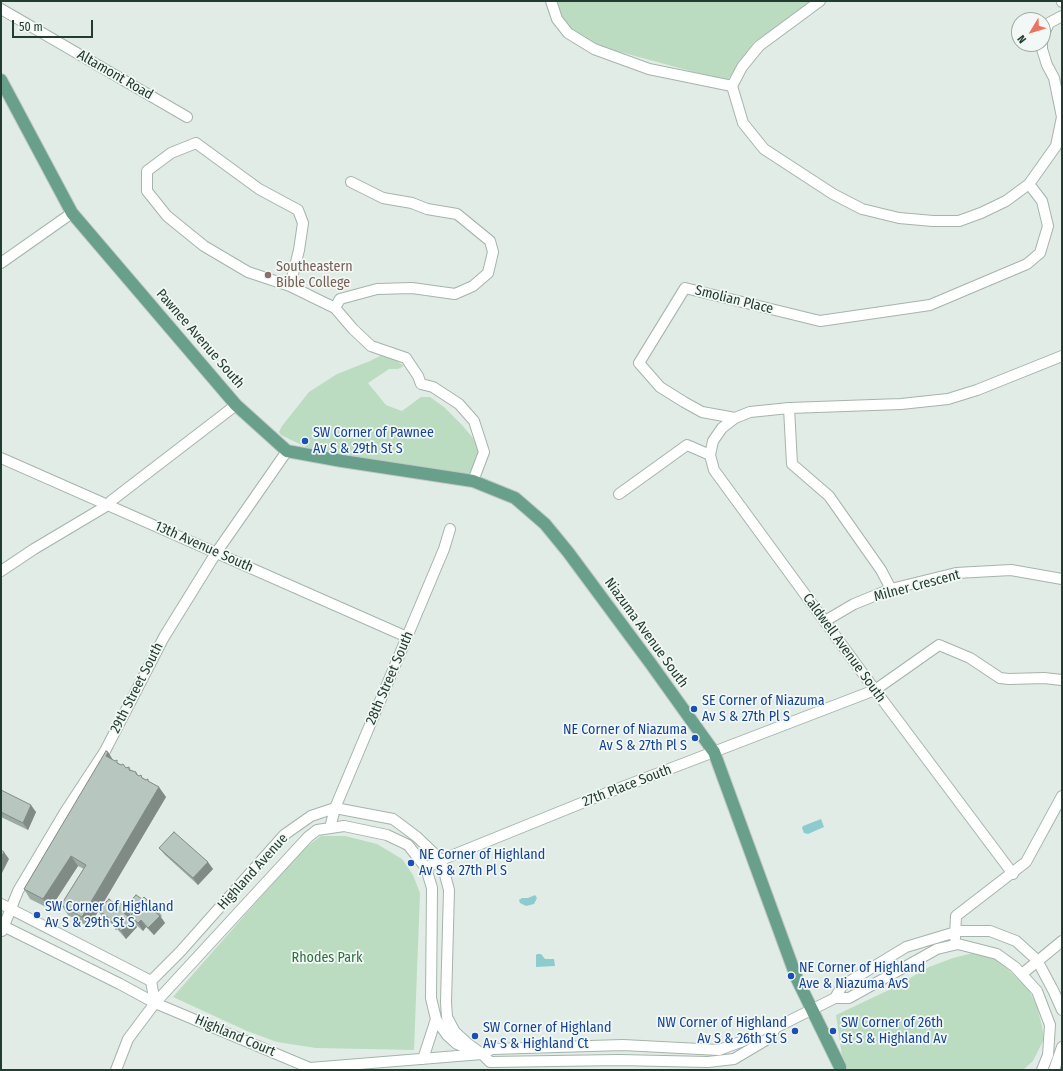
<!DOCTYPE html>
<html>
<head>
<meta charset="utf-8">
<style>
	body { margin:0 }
	#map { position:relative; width:1063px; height:1071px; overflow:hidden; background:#e2ece6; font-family:"Fira Sans Condensed",sans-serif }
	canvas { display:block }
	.frame { position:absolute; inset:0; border:2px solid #233c32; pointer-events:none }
	.north { position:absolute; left:1011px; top:12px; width:40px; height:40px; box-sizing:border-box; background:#f2f8f5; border:1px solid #9fada7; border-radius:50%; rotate:232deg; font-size:11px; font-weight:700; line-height:16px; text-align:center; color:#233c32 }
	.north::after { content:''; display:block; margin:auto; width:14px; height:18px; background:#ed725f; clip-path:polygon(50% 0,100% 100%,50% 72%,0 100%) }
	.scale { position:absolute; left:12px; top:20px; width:81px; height:18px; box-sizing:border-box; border:2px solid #233c32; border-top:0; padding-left:5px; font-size:12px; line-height:14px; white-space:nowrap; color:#233c32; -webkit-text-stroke:3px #f2f8f5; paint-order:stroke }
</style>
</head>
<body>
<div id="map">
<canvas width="1063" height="1071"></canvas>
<div class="frame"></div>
<div class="north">N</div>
<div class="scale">50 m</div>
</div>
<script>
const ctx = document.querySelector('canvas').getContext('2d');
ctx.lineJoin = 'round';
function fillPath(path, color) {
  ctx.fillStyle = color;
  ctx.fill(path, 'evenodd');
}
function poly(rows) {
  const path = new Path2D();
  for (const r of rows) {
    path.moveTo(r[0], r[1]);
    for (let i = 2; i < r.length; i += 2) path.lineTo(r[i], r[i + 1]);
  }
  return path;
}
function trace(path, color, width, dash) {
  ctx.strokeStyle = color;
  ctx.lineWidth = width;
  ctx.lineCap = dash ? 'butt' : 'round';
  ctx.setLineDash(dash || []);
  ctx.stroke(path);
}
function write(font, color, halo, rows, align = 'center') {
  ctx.font = font + ' "Fira Sans Condensed",sans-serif';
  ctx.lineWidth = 3.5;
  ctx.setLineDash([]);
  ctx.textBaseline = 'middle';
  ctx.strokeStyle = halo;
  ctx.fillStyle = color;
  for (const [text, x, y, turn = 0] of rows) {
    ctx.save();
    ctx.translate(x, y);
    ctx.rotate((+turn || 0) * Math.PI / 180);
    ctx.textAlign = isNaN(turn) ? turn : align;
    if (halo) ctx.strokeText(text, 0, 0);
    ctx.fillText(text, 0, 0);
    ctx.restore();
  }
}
const green = poly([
	[555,1,815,1,754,42,727,81,591,44,569,29,556,10],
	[382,354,390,356,404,366,398,369,389,369,368,383,386,405,402,411,421,397,430,397,444,407,462,425,473,438,480,452,475,467,469,477,465,479,312,450,281,435,279,432,282,426,309,392,337,374,370,361,380,356],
	[321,836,345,836,377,844,402,859,413,875,420,893,414,1050,316,1048,277,1042,247,1031,173,997,302,850],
	[973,953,993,957,1005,967,1028,988,1037,1007,1042,1026,1044,1039,1033,1061,1023,1070,844,1070,836,1015,891,989,929,967,953,958]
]);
const water = poly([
	[821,819,824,827,808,834,804,833,802,828,803,826],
	[535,895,537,898,534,904,526,906,520,903,519,900,522,898,528,898],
	[537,954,541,954,545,959,554,959,555,966,536,967,536,955]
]);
const minor = poly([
	[551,1,557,19,568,33,594,49,649,69,732,86],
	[1062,1,1062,2],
	[1,9,187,117],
	[1043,39,1044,34,1049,23,1062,16],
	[732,86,743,123,764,149,833,194,862,209,899,218,933,221,959,221,981,213,1006,201,1029,184,1056,146,1062,117,1054,78,1047,65,1042,49,1042,44],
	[732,86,742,67,759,46,820,1],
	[196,143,259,189,298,210,303,223,299,250,290,286,248,272,204,246,167,216,147,191,147,171,171,153,196,143],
	[351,182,383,198,412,203,427,209,457,214,490,241,493,252,488,273,473,286,455,294,412,288,377,289,340,299,335,308,353,329,371,346,406,358,418,376,421,384,433,387,459,404,474,421,484,452,473,481],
	[1029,184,1042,201,1048,226,1040,253,1027,264,930,305,820,321,685,288,639,363,660,387,684,402,702,412,735,418,750,412,789,408,901,404,948,399,977,390,1062,356],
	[1,263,72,213],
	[290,286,335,308],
	[789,408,792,464,829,496,881,570,891,589],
	[735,418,722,428,713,441,710,455,714,470,875,690,1013,874],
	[1,458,407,637],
	[619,494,687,445,710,455],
	[1,571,34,549,108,505,111,501,236,405],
	[825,621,854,604,891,589,956,573,1011,570,1062,579],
	[330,828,335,808,444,549,450,529],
	[426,868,441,860,599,796,875,690,939,645,970,658,1000,678,1009,679,1044,678,1062,680],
	[1,904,151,981],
	[1,925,120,984,155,1003,310,1068,482,1054,492,1049,623,1045,719,1050,743,1041,766,1027,775,1028,835,998,849,998,937,949,958,944,997,954,1015,967,1037,991,1050,1025,1048,1055,1042,1070],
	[2,931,18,891,65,812,105,751,164,637,216,553,287,451],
	[955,938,956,916,1026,862,1062,796],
	[1022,974,1062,941],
	[151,981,180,952,284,835,311,816,335,808,393,819,417,837,441,860,449,890,446,1002,447,1017,455,1032,467,1043,482,1054,490,1062,619,1060,708,1062,734,1059,771,1037,775,1028],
	[151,981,155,1003],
	[835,998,842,986,906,947,959,931,990,931,1016,941,1037,960,1054,992,1062,1010],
	[423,1059,436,1019],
	[116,1070,128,1039,155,1003,308,837,317,830,344,826,387,835,408,845,426,868,432,888,431,998,436,1019,447,1035,457,1044,471,1050],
	[1054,1070,1062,1047]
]);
const major = poly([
	[1,80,72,213,236,405,287,451,342,461,473,481,515,498,545,524,568,552,651,664,714,752,797,979,840,1067,840,1070]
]);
const wall = poly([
	[108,752,113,760,126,768,129,767,131,770,136,772,138,775,150,782,166,797,99,910,116,905,131,916,131,915,125,907,142,899,157,909,162,916,161,917,165,923,154,935,146,927,143,931,135,924,131,918,137,927,126,939,117,929,116,930,111,923,103,918,98,911,89,927,68,915,61,905,84,869,78,866,50,909,30,899,24,889],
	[1,790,36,812,28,830,1,817],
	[159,848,213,869,198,885,165,855]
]);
const shadedWall = poly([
	[108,752,114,762,106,756],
	[159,787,166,797,89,927,82,917],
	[31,805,36,812,28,830,23,823],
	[4,852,9,859,1,875,1,857],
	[71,856,78,866,50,909,43,899],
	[208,862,213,869,198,885,193,878],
	[127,910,132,917,130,916,131,918,129,920,124,913],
	[160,916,165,923,154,935,148,928],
	[132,920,137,927,126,939,121,931],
	[141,920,146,927,143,931,138,923],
	[112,921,117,929,116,930,111,922]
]);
const building = poly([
	[106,751,108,752,106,756,115,761,117,760,117,763,121,765,123,764,126,768,129,767,129,770,136,772,136,774,139,776,141,775,142,778,146,780,148,779,148,781,159,787,82,917,61,905,86,865,71,856,43,899,24,889,106,751],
	[1,790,31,805,23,823,1,812,1,790],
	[174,832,208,862,193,878,159,848,174,832],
	[1,850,4,852,1,857,1,850],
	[136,895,142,899,144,897,157,909,154,911,160,916,148,928,141,920,138,923,130,916,133,913,131,910,130,911,125,907,136,895],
	[109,899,116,905,119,902,127,910,124,913,132,920,121,931,112,921,111,922,108,919,109,918,98,910,109,899]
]);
const markers = [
	[268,275,4,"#8d6e63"],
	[305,441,4,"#1a4fb4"],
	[694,709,4,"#1a4fb4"],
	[695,738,4,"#1a4fb4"],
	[411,863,4,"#1a4fb4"],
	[37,915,4,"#1a4fb4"],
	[791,976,4,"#1a4fb4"],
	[795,1031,4,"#1a4fb4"],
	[833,1031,4,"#1a4fb4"],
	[475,1036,4,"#1a4fb4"]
];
const streetNames = [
	["Altamont Road",115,75,30],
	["Smolian Place",734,300,14],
	["Pawnee Avenue South",200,339,49],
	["13th Avenue South",204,547,24],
	["Milner Crescent",917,586,-15],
	["Niazuma Avenue South",646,633,54],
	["Caldwell Avenue South",844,648,54],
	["28th Street South",390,678,-67],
	["29th Street South",137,688,-63],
	["27th Place South",627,786,-21],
	["Highland Avenue",253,872,-48],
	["Highland Court",235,1036,23]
];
const educationNames = [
	["Southeastern",276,267],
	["Bible College",276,283]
];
const transitNames = [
	["SW Corner of Pawnee",313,433],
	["Av S & 29th St S",313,449],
	["SE Corner of Niazuma",702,701],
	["Av S & 27th Pl S",702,717],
	["NE Corner of Niazuma",687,730,"right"],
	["Av S & 27th Pl S",687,746,"right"],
	["NE Corner of Highland",419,855],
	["Av S & 27th Pl S",419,871],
	["SW Corner of Highland",45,907],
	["Av S & 29th St S",45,923],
	["NE Corner of Highland",799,968],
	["Ave & Niazuma AvS",799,984],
	["NW Corner of Highland",787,1023,"right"],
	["Av S & 26th St S",787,1039,"right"],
	["SW Corner of 26th",841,1023],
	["St S & Highland Av",841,1039],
	["SW Corner of Highland",483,1028],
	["Av S & Highland Ct",483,1044]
];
const parkNames = [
	["Rhodes Park",327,958]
];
fillPath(green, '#bbdcc1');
fillPath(water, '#8ccccf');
trace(minor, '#a5b4ac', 12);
trace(major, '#c1c8c6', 14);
trace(minor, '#fff', 10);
trace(major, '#68a08b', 12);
fillPath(wall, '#9daaa4');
fillPath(shadedWall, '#808b86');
fillPath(building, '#b7c6bf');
trace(building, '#808b86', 1);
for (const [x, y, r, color] of markers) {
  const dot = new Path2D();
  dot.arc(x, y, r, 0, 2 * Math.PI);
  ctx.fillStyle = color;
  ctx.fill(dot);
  trace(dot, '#f2f8f5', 1.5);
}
write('14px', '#233c32', '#f2f8f5', streetNames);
write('14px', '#785e54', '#f2f8f5', educationNames, 'left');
write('14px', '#164399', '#f2f8f5', transitNames, 'left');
write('14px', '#2e7141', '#f2f8f5', parkNames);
</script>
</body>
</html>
